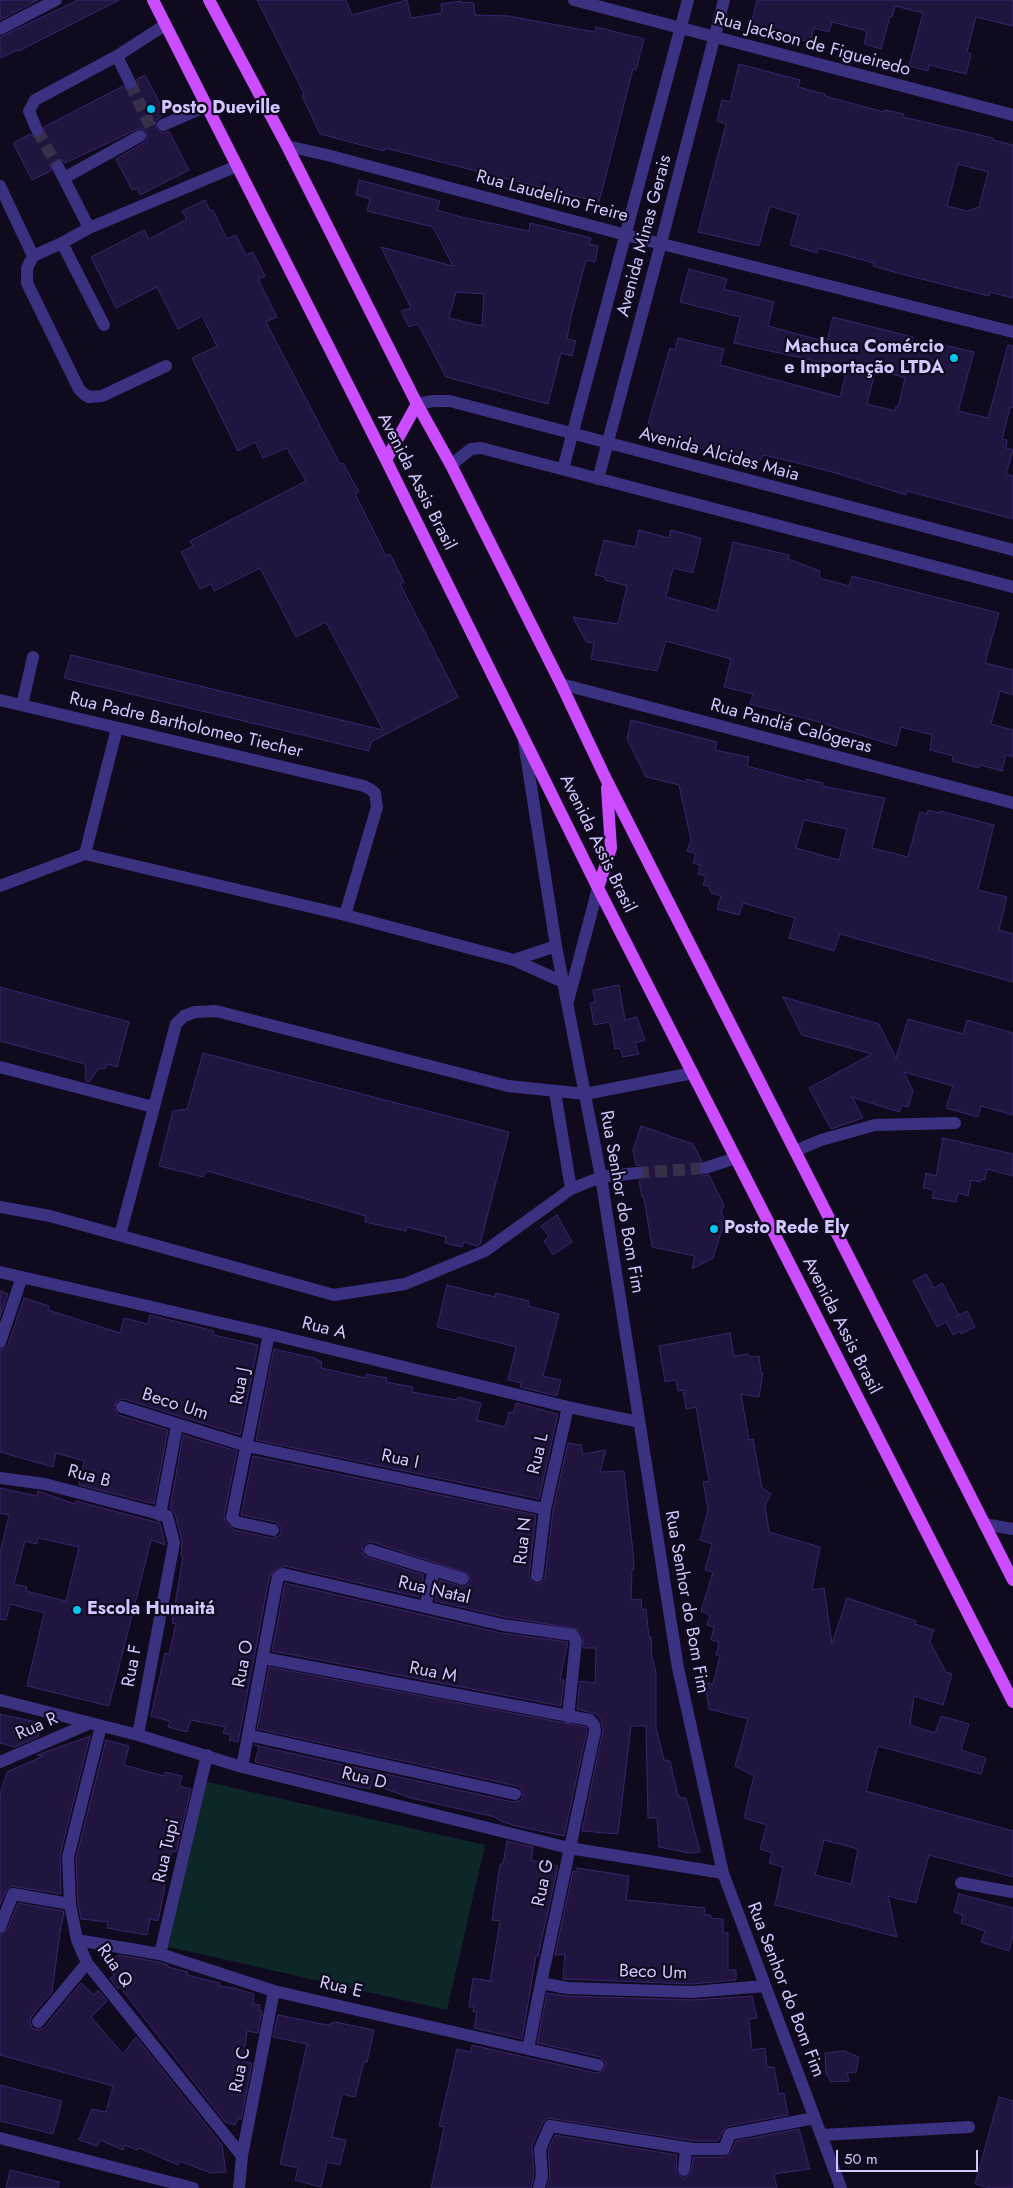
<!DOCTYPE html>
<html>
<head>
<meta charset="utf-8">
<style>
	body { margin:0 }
	#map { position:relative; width:1013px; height:2188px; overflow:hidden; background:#0f0a1d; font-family:Jost,sans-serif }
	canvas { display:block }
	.scale { position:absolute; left:836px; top:2150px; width:142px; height:22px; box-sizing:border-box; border:2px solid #d2c6ff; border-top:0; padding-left:6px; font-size:15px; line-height:18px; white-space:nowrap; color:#d2c6ff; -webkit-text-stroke:4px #0f0a1d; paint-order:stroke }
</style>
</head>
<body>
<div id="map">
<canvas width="1013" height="2188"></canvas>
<div class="scale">50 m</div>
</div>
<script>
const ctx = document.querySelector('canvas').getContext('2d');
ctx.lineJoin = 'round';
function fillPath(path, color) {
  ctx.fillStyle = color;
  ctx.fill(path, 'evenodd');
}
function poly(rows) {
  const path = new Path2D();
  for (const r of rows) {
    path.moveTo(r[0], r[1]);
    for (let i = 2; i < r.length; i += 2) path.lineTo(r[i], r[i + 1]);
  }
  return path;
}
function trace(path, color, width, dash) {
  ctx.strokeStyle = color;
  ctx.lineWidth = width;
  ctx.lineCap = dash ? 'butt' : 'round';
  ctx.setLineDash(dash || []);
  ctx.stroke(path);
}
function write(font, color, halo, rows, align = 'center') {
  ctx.font = font + ' Jost,sans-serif';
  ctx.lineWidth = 4.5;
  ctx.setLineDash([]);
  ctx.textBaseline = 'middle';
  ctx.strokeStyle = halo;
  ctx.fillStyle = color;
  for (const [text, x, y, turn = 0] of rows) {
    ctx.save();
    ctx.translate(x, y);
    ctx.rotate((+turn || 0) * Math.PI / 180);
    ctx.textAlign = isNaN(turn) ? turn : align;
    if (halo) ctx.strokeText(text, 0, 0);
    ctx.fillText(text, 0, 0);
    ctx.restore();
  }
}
const green = poly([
	[203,1781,485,1845,447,2010,165,1946]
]);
const building = poly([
	[0,0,38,0,0,20,0,0],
	[78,0,119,0,19,51,18,50,0,58,0,37,78,0],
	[257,0,346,0,352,15,407,0,411,18,442,13,441,4,461,1,461,3,472,2,474,4,475,15,509,16,595,32,596,27,644,39,636,70,633,69,599,202,385,148,384,151,320,134,302,96,304,94,257,0],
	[757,0,1013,0,1013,26,976,17,967,52,971,54,966,74,929,65,928,71,909,66,923,13,895,6,892,17,890,16,881,49,864,44,867,31,832,22,829,32,814,28,810,42,750,27,757,0],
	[739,64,800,80,798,87,825,94,825,96,884,112,885,110,904,114,903,117,993,138,993,140,1013,145,1013,298,990,292,989,296,894,272,873,266,874,263,818,248,817,253,790,245,798,215,770,206,759,246,698,232,726,124,717,121,722,100,730,102,739,64],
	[958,164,988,172,979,207,967,211,947,206,958,164],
	[145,75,165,113,156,121,156,129,162,133,169,131,189,170,140,195,137,188,132,190,116,159,147,141,147,132,140,128,65,163,62,160,55,160,51,163,51,171,32,180,13,143,30,134,36,138,41,137,45,131,44,127,123,86,129,91,134,90,138,84,137,79,145,75],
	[359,180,440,201,437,210,461,217,529,231,530,223,591,238,589,244,598,246,595,262,586,260,571,317,567,339,576,341,572,356,561,353,548,404,446,377,418,324,409,327,401,311,411,308,381,247,453,266,433,227,367,211,370,199,356,195,359,180],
	[456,292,484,294,482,326,449,318,456,292],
	[205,200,210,211,213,210,227,239,236,235,246,255,253,252,265,276,258,279,277,317,266,322,340,464,343,463,359,492,355,494,386,556,390,554,404,582,400,584,458,697,371,742,369,751,64,678,71,655,383,730,326,622,296,637,260,568,214,591,211,584,200,589,181,552,193,546,190,541,306,481,287,448,263,458,255,442,238,451,192,358,217,346,202,316,178,329,157,287,116,308,91,257,144,230,149,239,187,219,182,211,205,200],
	[689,269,727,279,724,289,774,302,768,326,827,342,833,317,913,337,911,346,943,353,945,345,974,352,958,411,988,418,1008,345,1013,346,1013,408,1010,407,1002,439,1007,440,1006,448,1013,450,1006,474,1013,476,1013,519,907,491,906,495,839,474,794,462,763,455,761,460,738,454,737,458,645,434,670,348,675,350,678,338,724,349,720,365,840,397,847,368,734,343,740,317,680,302,689,269],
	[876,369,905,378,898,407,896,406,895,411,867,404,876,369],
	[639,530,669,538,671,530,701,538,693,573,673,568,666,597,717,611,733,542,789,555,788,559,820,571,819,578,849,586,852,576,999,613,985,663,1013,670,1013,695,1000,691,991,724,1013,730,1013,757,1006,755,1002,771,980,765,979,768,952,761,953,756,930,750,932,735,901,727,896,746,815,721,750,704,753,694,724,687,731,659,666,641,657,671,591,659,594,643,586,642,573,617,618,624,627,586,605,580,605,577,595,575,604,540,635,547,639,530],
	[631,720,717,742,715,750,749,757,747,766,806,782,806,779,823,783,822,786,885,798,872,848,908,857,920,812,927,814,928,810,939,813,940,811,994,825,978,890,1007,897,999,930,1013,934,1013,982,840,934,834,951,789,938,795,918,743,903,739,915,717,909,721,896,711,893,708,886,703,885,706,876,698,874,700,865,693,863,696,854,687,851,691,840,679,785,646,777,627,739,631,720],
	[804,820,847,829,839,860,796,848,804,820],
	[619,985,625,1020,637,1017,645,1040,635,1043,639,1054,623,1057,620,1048,615,1049,610,1022,594,1025,590,1003,595,1002,593,990,619,985],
	[0,987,129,1022,117,1067,107,1064,105,1069,99,1068,89,1082,86,1081,85,1064,0,1041,0,987],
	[783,997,879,1024,896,1058,908,1019,963,1034,967,1020,1013,1033,1013,1115,981,1106,978,1117,946,1108,953,1086,904,1072,913,1091,908,1107,902,1105,899,1112,852,1097,863,1118,831,1129,809,1088,872,1054,802,1035,783,997],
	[203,1053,509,1132,480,1244,477,1246,464,1242,462,1247,445,1243,446,1237,407,1227,406,1231,365,1222,366,1216,207,1171,203,1177,159,1166,173,1111,187,1109,203,1053],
	[641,1126,693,1144,702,1161,697,1166,697,1171,703,1176,709,1175,724,1205,721,1213,725,1220,713,1258,692,1269,695,1256,652,1247,644,1198,642,1197,639,1181,644,1177,645,1172,641,1166,636,1165,633,1150,641,1126],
	[943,1138,1013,1154,1013,1176,987,1169,985,1180,981,1179,980,1182,971,1180,968,1196,958,1193,956,1202,932,1198,934,1190,923,1188,926,1173,936,1176,943,1138],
	[557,1215,572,1242,553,1255,544,1241,549,1237,541,1226,557,1215],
	[926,1274,934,1288,942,1283,959,1315,956,1317,967,1311,975,1327,961,1334,960,1331,953,1335,946,1322,937,1327,913,1281,926,1274],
	[447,1285,495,1297,496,1293,529,1301,528,1306,559,1314,543,1376,561,1380,557,1396,520,1387,521,1383,508,1380,516,1347,437,1327,447,1285],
	[0,1291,8,1294,0,1317,0,1291],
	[24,1298,49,1306,48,1310,120,1333,124,1318,148,1324,150,1315,214,1331,213,1335,258,1345,240,1435,124,1399,117,1401,114,1408,119,1415,168,1430,154,1504,79,1485,84,1461,56,1453,53,1467,0,1452,0,1350,5,1348,8,1345,24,1298],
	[730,1333,734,1356,748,1354,749,1357,759,1356,761,1373,763,1373,759,1397,741,1394,749,1440,753,1439,762,1488,771,1494,765,1505,769,1532,820,1547,812,1590,824,1588,832,1644,847,1598,916,1621,915,1624,934,1630,930,1642,946,1672,952,1674,943,1705,914,1696,910,1725,935,1733,941,1716,969,1724,961,1750,986,1758,981,1774,878,1746,866,1791,1013,1831,1013,1877,929,1855,916,1903,888,1896,897,1937,775,1905,783,1867,769,1863,772,1853,760,1849,767,1825,744,1818,754,1776,735,1766,748,1719,709,1709,705,1683,713,1684,720,1656,716,1655,719,1642,711,1640,714,1627,707,1625,710,1615,701,1611,713,1572,705,1570,712,1544,700,1540,708,1510,703,1482,709,1481,696,1407,686,1409,683,1390,678,1391,676,1380,665,1382,659,1346,730,1333],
	[824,1840,858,1849,851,1884,815,1875,824,1840],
	[274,1349,314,1358,322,1362,321,1368,366,1378,366,1374,387,1378,386,1382,413,1387,412,1392,457,1400,458,1397,481,1403,477,1420,505,1427,509,1412,513,1413,516,1403,558,1414,539,1499,256,1440,274,1349],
	[183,1435,237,1451,224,1516,226,1522,234,1530,272,1538,279,1536,281,1532,281,1527,275,1522,241,1515,253,1456,536,1515,529,1576,532,1582,537,1584,543,1581,545,1577,553,1510,568,1443,581,1445,583,1454,606,1450,600,1472,624,1471,633,1552,634,1569,632,1570,631,1600,641,1599,642,1610,646,1609,649,1637,651,1637,652,1657,656,1672,656,1727,664,1760,670,1761,678,1796,680,1796,680,1798,686,1798,700,1852,689,1853,659,1847,657,1818,648,1818,646,1726,631,1726,618,1834,582,1831,603,1730,601,1720,596,1714,577,1709,580,1681,595,1683,596,1648,583,1648,583,1638,578,1629,504,1617,435,1601,440,1580,464,1587,471,1582,469,1574,372,1542,368,1542,362,1547,364,1556,424,1575,419,1597,285,1566,274,1570,269,1579,238,1742,229,1740,231,1735,223,1733,225,1727,191,1720,187,1732,168,1727,170,1721,151,1716,165,1653,169,1654,176,1624,172,1623,183,1556,181,1556,182,1541,175,1514,170,1508,183,1435],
	[0,1488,37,1496,38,1491,75,1504,76,1501,160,1523,165,1545,151,1540,109,1706,27,1686,44,1613,10,1604,6,1620,0,1619,0,1554,9,1515,0,1513,0,1488],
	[38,1538,79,1547,66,1601,26,1591,27,1587,14,1584,25,1541,37,1544,38,1538],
	[285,1583,501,1633,568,1642,560,1680,564,1680,561,1706,272,1651,285,1583],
	[269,1667,586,1727,587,1731,564,1836,511,1825,511,1824,502,1822,495,1817,411,1798,371,1784,370,1789,362,1787,362,1788,255,1762,259,1746,254,1745,513,1802,521,1800,523,1795,521,1788,517,1786,257,1729,269,1667],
	[0,1714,41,1723,38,1737,15,1747,0,1743,0,1714],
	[90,1736,60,1855,61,1894,11,1886,6,1891,0,1905,0,1794,7,1772,43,1756,37,1755,90,1736],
	[106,1740,129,1746,124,1765,164,1776,165,1772,182,1776,179,1786,191,1789,176,1852,172,1851,158,1921,150,1919,147,1935,107,1928,108,1922,81,1919,78,1903,76,1858,106,1740],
	[507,1841,533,1847,531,1860,558,1866,538,1956,536,1956,522,2039,474,2028,477,2012,473,2012,474,2007,469,2007,473,1978,490,1981,500,1921,492,1920,500,1864,503,1864,507,1841],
	[577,1868,629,1876,626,1900,705,1908,704,1915,711,1915,711,1918,723,1919,723,1933,728,1933,728,1970,736,1970,736,1980,692,1984,563,1979,565,1954,555,1955,573,1871,577,1872,577,1868],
	[959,1894,1013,1908,1013,1936,1009,1951,981,1942,985,1931,961,1923,963,1915,954,1912,959,1894],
	[18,1903,63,1911,64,1917,63,1917,60,1932,52,1992,31,2017,30,2021,32,2028,37,2030,44,2028,81,1983,94,1995,98,1990,107,2001,91,2017,123,2054,136,2037,222,2145,226,2172,211,2173,179,2161,178,2165,139,2148,137,2150,125,2145,123,2150,100,2140,97,2146,79,2140,92,2109,106,2112,113,2086,0,2055,0,1935,7,1930,18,1903],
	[119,1955,158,1962,168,1965,168,1967,188,1972,187,1975,220,1983,219,1986,234,1988,254,1994,253,2004,260,2005,259,2010,262,2011,258,2033,247,2031,243,2061,252,2063,241,2120,238,2118,235,2125,225,2122,120,1987,118,1989,110,1978,114,1976,107,1963,119,1955],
	[547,1993,567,1996,692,2000,752,1996,757,2018,749,2019,752,2050,765,2048,767,2067,774,2067,779,2094,784,2093,788,2115,728,2126,723,2131,718,2141,694,2141,548,2118,543,2122,532,2146,534,2175,531,2188,431,2188,444,2127,439,2126,457,2049,471,2052,472,2045,596,2073,604,2070,606,2063,600,2057,537,2043,547,1993],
	[278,2015,327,2025,335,2022,374,2030,367,2062,364,2062,355,2097,342,2094,332,2137,346,2140,340,2165,327,2162,321,2187,295,2180,298,2168,280,2164,307,2044,273,2037,278,2015],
	[844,2051,859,2057,856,2072,847,2073,849,2081,830,2082,828,2075,826,2075,825,2053,844,2051],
	[0,2085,62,2101,53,2134,0,2121,0,2085],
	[999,2097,1013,2101,1013,2188,989,2188,975,2184,999,2097],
	[799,2129,810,2169,774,2174,777,2188,547,2188,550,2176,548,2150,555,2135,677,2155,676,2173,684,2178,691,2174,693,2157,725,2157,731,2152,736,2141,799,2129],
	[10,2170,59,2182,58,2188,6,2188,10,2170]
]);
const minorTunnel = poly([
	[130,83,152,130],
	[37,130,58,167],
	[637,1173,705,1168]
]);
const minor = poly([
	[574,0,1013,115],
	[0,29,56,0],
	[117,56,130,83],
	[163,125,207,106],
	[37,130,29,111,35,100,117,56,165,25],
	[287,146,327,155,626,235,1013,332],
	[58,167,89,228,237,166],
	[64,178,140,136],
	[0,186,33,256,62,243,89,228],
	[62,243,104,325],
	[33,256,27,268,27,283,79,389,84,394,89,397,102,396,166,366],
	[417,404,433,401,450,401,1013,550],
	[451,465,471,449,481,448,1013,587],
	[563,469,688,0],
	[598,479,661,243,724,0],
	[561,684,1013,803],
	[0,700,364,786,370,789,375,793,377,807,345,915],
	[22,705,33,657],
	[524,742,556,946,601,1177,678,1668,723,1873,841,2188],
	[85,854,117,728],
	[0,886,85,854,345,915,514,960,563,982],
	[514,960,556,946],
	[568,1001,598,888],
	[0,1067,153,1107],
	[555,1092,571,1189],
	[795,1151,821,1140,875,1125,955,1123],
	[705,1168,736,1158],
	[0,1207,50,1216,334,1295,405,1284,485,1251,571,1189,601,1177,637,1173],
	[120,1235,176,1024,184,1016,195,1012,216,1011,508,1086,585,1094,693,1073],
	[0,1272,269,1334,568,1407,639,1422],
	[269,1334,232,1517,236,1522,273,1530],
	[0,1342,22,1277],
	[122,1407,247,1446,545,1509],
	[0,1478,45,1484,167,1516,174,1543,138,1735],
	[160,1515,177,1425],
	[984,1524,1013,1529],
	[370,1550,463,1579],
	[537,1576,545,1509,568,1407],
	[425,1607,434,1570],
	[263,1658,590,1720,594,1725,595,1731,541,1983,528,2049],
	[0,1700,138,1735,242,1767,569,1848,723,1873],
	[101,1726,68,1857,70,1904,77,1940,87,1963,242,2156,239,2188],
	[248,1735,515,1794],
	[0,1762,88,1724],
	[242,1767,277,1581,278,1577,283,1574,503,1625,573,1635,576,1641,568,1717],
	[961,1883,1013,1892],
	[0,1927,13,1894,70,1904],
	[77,1940,160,1954,274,1991,598,2065],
	[160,1954,207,1755],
	[541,1983,567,1988,692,1992,765,1986],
	[38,2022,87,1963],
	[822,2135,969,2127],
	[0,2138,193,2188],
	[242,2156,274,1991],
	[684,2170,686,2148],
	[539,2188,542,2176,540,2149,550,2126,693,2149,724,2149,730,2134,815,2118]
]);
const major = poly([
	[153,0,386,460,598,888,1013,1702],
	[209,0,287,146,417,404,451,465,561,684,606,779,1013,1580],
	[386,460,417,404],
	[598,888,611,848,607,788]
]);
const markers = [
	[151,109,5,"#00c5f1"],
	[954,358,5,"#00c5f1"],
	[714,1229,5,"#00c5f1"],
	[77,1610,5,"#00c5f1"]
];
const streetNames = [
	["Rua Jackson de Figueiredo",812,45,15],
	["Rua Laudelino Freire",552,197,15],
	["Avenida Minas Gerais",645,236,-75],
	["Avenida Alcides Maia",719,455,15],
	["Avenida Assis Brasil",416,482,63],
	["Rua Padre Bartholomeo Tiecher",186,726,13],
	["Rua Pandiá Calógeras",791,727,15],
	["Avenida Assis Brasil",597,844,64],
	["Rua Senhor do Bom Fim",621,1202,80],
	["Avenida Assis Brasil",841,1326,63],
	["Rua A",324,1329,14],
	["Rua J",241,1386,-79],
	["Beco Um",175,1405,18],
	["Rua L",539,1454,-77],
	["Rua I",400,1460,12],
	["Rua B",89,1477,15],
	["Rua N",524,1541,-84],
	["Rua Natal",434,1591,13],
	["Rua Senhor do Bom Fim",686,1602,80],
	["Rua O",244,1664,-79],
	["Rua F",133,1666,-79],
	["Rua M",433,1673,11],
	["Rua R",37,1727,-24],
	["Rua D",364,1779,14],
	["Rua Tupi",167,1851,-77],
	["Rua G",544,1883,-78],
	["Rua Q",114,1966,55],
	["Beco Um",653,1973,2],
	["Rua E",341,1988,13],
	["Rua Senhor do Bom Fim",785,1990,69],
	["Rua C",241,2070,-79]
];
const poiNames = [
	["Posto Dueville",161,109],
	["Machuca Comércio",944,348,"right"],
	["e Importação LTDA",944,369,"right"],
	["Posto Rede Ely",724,1229],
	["Escola Humaitá",87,1610]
];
fillPath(green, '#0d2728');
fillPath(building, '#211540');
trace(building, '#39256e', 1);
trace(minorTunnel, '#36304a', 12, [12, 6]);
trace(minor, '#3a3181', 12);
trace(major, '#cb4dff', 12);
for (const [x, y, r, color] of markers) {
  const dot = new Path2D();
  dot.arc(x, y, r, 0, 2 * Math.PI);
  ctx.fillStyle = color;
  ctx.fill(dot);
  trace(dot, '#0f0a1d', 2);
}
write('18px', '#d2c6ff', '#0f0a1d', streetNames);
write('bold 18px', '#d2c6ff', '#0f0a1d', poiNames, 'left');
</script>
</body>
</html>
